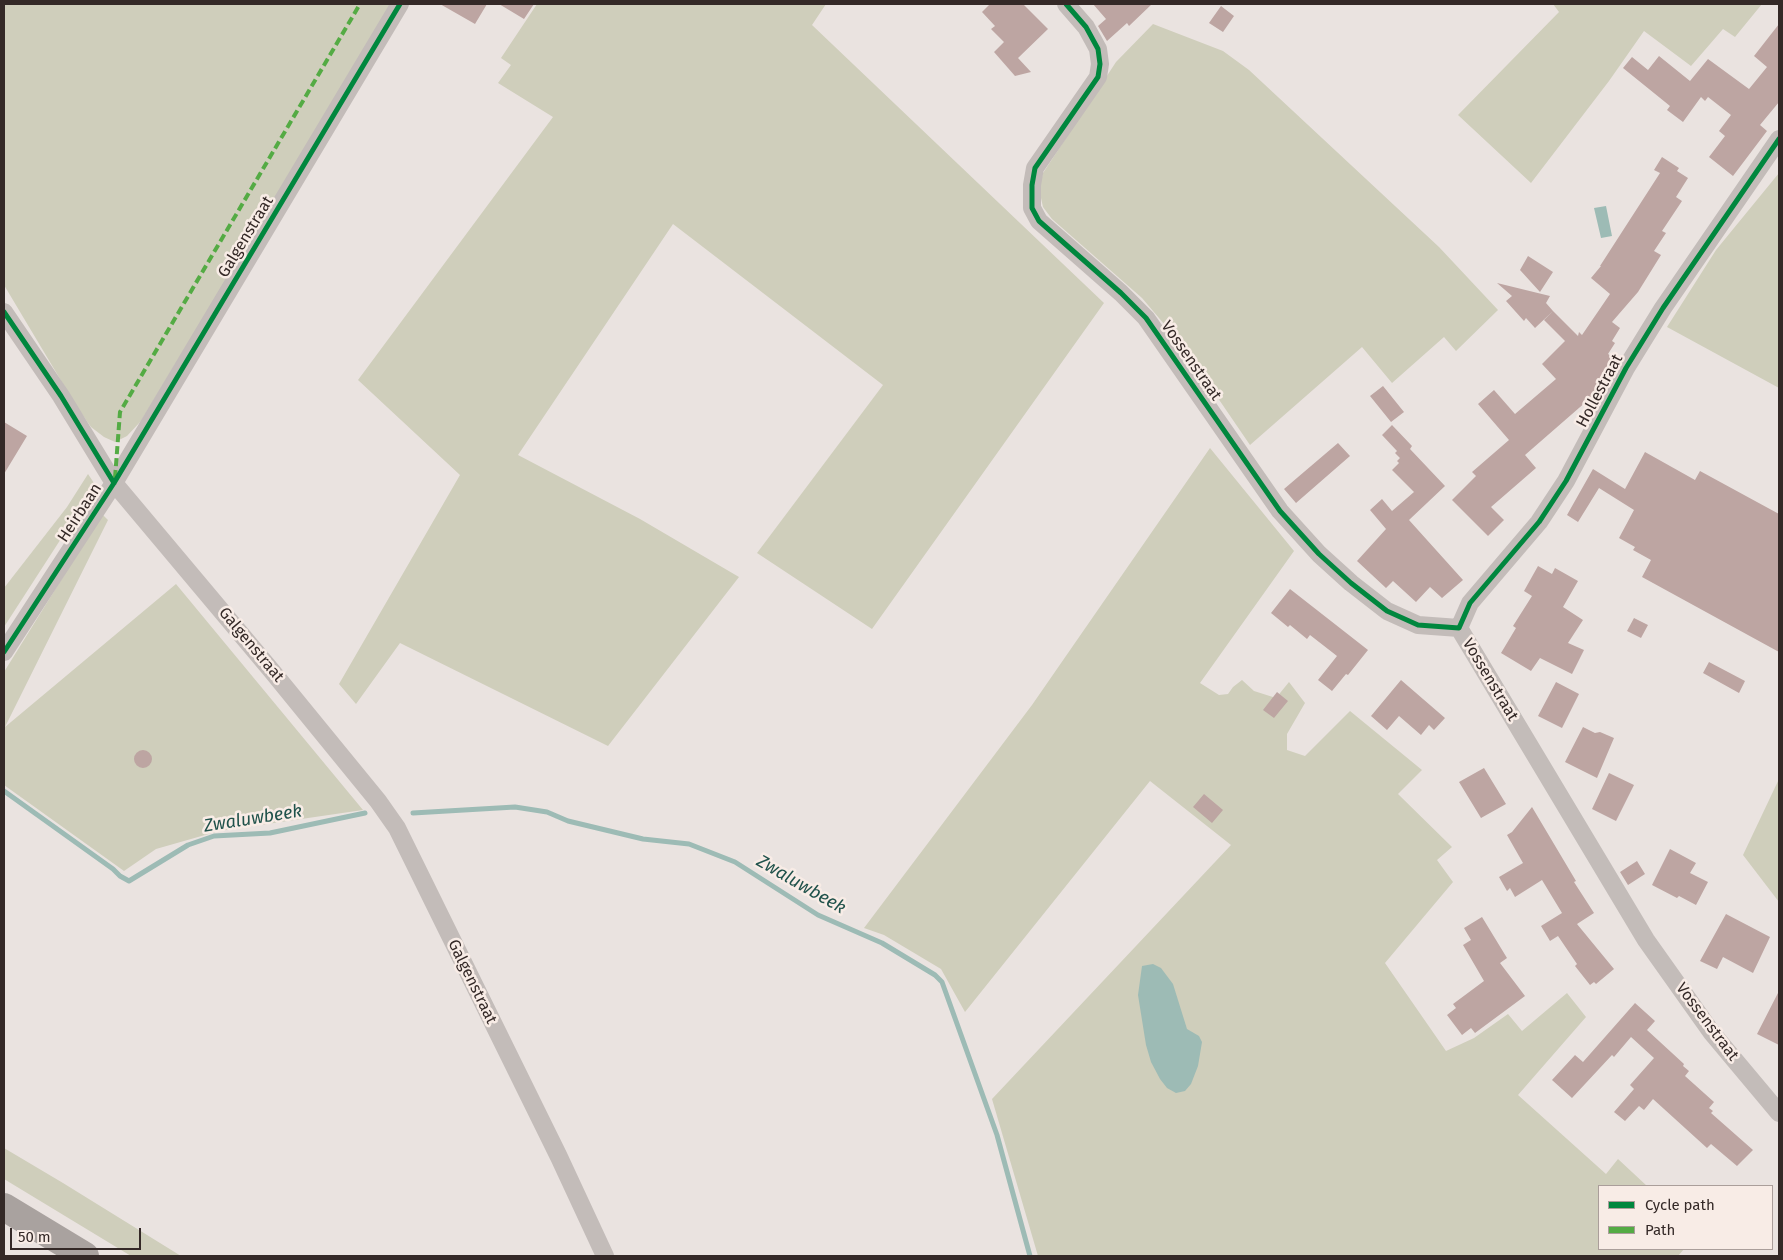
<!DOCTYPE html>
<html>
<head>
<meta charset="utf-8">
<style>
	body { margin:0 }
	#map { position:relative; width:1783px; height:1260px; overflow:hidden; background:#eae3e0; font-family:"Fira Sans",sans-serif }
	canvas { display:block }
	.frame { position:absolute; inset:0; border:5px solid #342927; pointer-events:none }
	.legend { position:absolute; left:1598px; top:1185px; width:175px; height:65px; box-sizing:border-box; background:#f8ece6; border:1px solid #aa9e9a; margin:0; padding:6px 9px; list-style:none; font-size:15px; color:#342927 }
	.legend li { display:flex; align-items:center; gap:10px; height:25px }
	.legend b { width:25px; border:1px solid #aa9e9a }
	.scale { position:absolute; left:10px; top:1228px; width:131px; height:22px; box-sizing:border-box; border:2px solid #342927; border-top:0; padding-left:6px; font-size:15px; line-height:18px; white-space:nowrap; color:#342927; -webkit-text-stroke:4px #f8ece6; paint-order:stroke }
</style>
</head>
<body>
<div id="map">
<canvas width="1783" height="1260"></canvas>
<div class="frame"></div>
<ul class="legend">
<li><b style="height:6px;background:#00873e"></b>Cycle path</li>
<li><b style="height:6px;background:#54ab44"></b>Path</li>
</ul>
<div class="scale">50 m</div>
</div>
<script>
const ctx = document.querySelector('canvas').getContext('2d');
ctx.lineJoin = 'round';
function fillPath(path, color) {
  ctx.fillStyle = color;
  ctx.fill(path, 'evenodd');
}
function poly(rows) {
  const path = new Path2D();
  for (const r of rows) {
    if (r.length === 3) {
      path.moveTo(r[0] + r[2], r[1]);
      path.arc(r[0], r[1], r[2], 0, 2 * Math.PI);
      continue;
    }
    path.moveTo(r[0], r[1]);
    for (let i = 2; i < r.length; i += 2) path.lineTo(r[i], r[i + 1]);
  }
  return path;
}
function trace(path, color, width, dash) {
  ctx.strokeStyle = color;
  ctx.lineWidth = width;
  ctx.lineCap = dash ? 'butt' : 'round';
  ctx.setLineDash(dash || []);
  ctx.stroke(path);
}
function write(font, color, halo, rows, align = 'center') {
  ctx.font = font + ' "Fira Sans",sans-serif';
  ctx.lineWidth = 5;
  ctx.setLineDash([]);
  ctx.textBaseline = 'middle';
  ctx.strokeStyle = halo;
  ctx.fillStyle = color;
  for (const [text, x, y, turn = 0] of rows) {
    ctx.save();
    ctx.translate(x, y);
    ctx.rotate((+turn || 0) * Math.PI / 180);
    ctx.textAlign = isNaN(turn) ? turn : align;
    if (halo) ctx.strokeText(text, 0, 0);
    ctx.fillText(text, 0, 0);
    ctx.restore();
  }
}
const green = poly([
	[4,4,392,4,141,421,127,436,115,442,104,437,91,427,75,404,4,285],
	[537,4,826,4,812,25,1104,303,872,629,757,553,883,385,673,224,518,455,640,519,739,577,608,746,400,643,356,704,339,684,460,475,358,380,553,117,498,83,511,65,501,58],
	[1553,4,1762,4,1735,37,1723,29,1691,66,1644,31,1609,81,1531,183,1458,115,1559,12],
	[1153,24,1223,51,1249,70,1439,247,1498,310,1456,351,1444,337,1392,383,1362,347,1250,445,1181,344,1142,298,1052,219,1043,207,1039,189,1043,173,1116,62],
	[1779,173,1779,388,1667,327,1716,250],
	[1210,448,1294,551,1200,683,1219,695,1228,694,1233,687,1242,680,1254,691,1276,698,1289,682,1305,703,1287,734,1287,750,1305,756,1350,711,1422,770,1398,794,1452,847,1437,860,1453,882,1385,963,1446,1051,1474,1038,1508,1014,1522,1031,1567,993,1586,1017,1518,1095,1606,1174,1618,1159,1647,1186,1599,1186,1599,1249,1684,1249,1678,1256,1038,1256,992,1099,1231,845,1150,781,965,1012,941,969,884,935,864,928,1032,705],
	[88,474,94,483,86,500,4,627,4,588,67,507],
	[102,514,108,520,5,727,176,584,363,810,219,831,156,849,124,871,4,785,4,672],
	[1779,779,1779,902,1743,855],
	[4,1148,63,1183,181,1256,131,1256,4,1179]
]);
const water = poly([
	[1606,206,1612,236,1601,238,1594,208],
	[1153,964,1161,968,1173,984,1187,1029,1199,1036,1202,1042,1198,1066,1191,1084,1185,1091,1176,1093,1167,1088,1160,1079,1151,1062,1146,1045,1138,995,1142,966]
]);
const stream = poly([
	[4,791,113,869,120,876,129,881,188,845,214,836,270,833,365,813],
	[413,813,515,807,547,812,568,821,643,839,689,844,735,862,818,915,882,943,935,975,942,982,997,1135,1030,1256]
]);
const building = poly([
	[440,4,487,4,475,24],
	[499,4,534,4,524,19],
	[990,4,1023,4,1048,29,1018,58,1031,72,1015,76,994,52,1004,42,991,29,995,26,982,12],
	[1093,4,1152,4,1129,26,1127,23,1107,41,1098,26,1106,19],
	[1221,6,1234,16,1223,32,1209,23],
	[1779,24,1779,102,1760,125,1767,131,1733,176,1709,157,1725,136,1719,131,1731,115,1708,97,1705,101,1701,97,1683,122,1667,110,1670,106,1623,68,1632,57,1648,70,1659,56,1690,81,1708,59,1749,89,1767,67,1754,56],
	[1662,157,1679,168,1677,171,1688,178,1676,197,1682,201,1662,231,1666,233,1654,251,1661,255,1638,292,1612,322,1620,328,1612,341,1615,343,1608,354,1617,360,1590,403,1587,401,1525,455,1536,468,1491,507,1504,520,1488,536,1452,500,1476,476,1472,472,1509,440,1478,404,1494,390,1515,414,1556,379,1542,364,1565,341,1544,320,1553,311,1578,336,1579,332,1582,335,1610,294,1591,278,1601,266,1600,266,1660,173,1654,170],
	[1528,256,1553,272,1540,292,1520,270],
	[1497,283,1550,296,1546,303,1553,311,1535,328,1526,318,1524,321,1506,301,1512,296],
	[1383,386,1404,412,1391,422,1370,396],
	[4,422,27,436,4,474],
	[1392,425,1412,446,1410,449,1445,486,1409,520,1463,580,1442,598,1430,587,1416,602,1393,581,1386,588,1357,561,1386,529,1370,510,1382,499,1392,511,1414,492,1392,470,1399,463,1397,461,1400,458,1395,453,1397,451,1382,435],
	[1338,443,1350,456,1296,503,1284,489],
	[1645,452,1695,480,1700,471,1779,514,1779,652,1642,577,1651,560,1633,550,1635,547,1619,538,1634,510,1599,488,1578,522,1567,515,1593,469,1625,489],
	[1538,566,1552,574,1555,568,1578,581,1563,607,1583,620,1568,643,1584,650,1572,674,1540,658,1531,671,1501,653,1516,628,1513,626,1532,596,1524,591],
	[1290,589,1368,650,1348,675,1346,674,1332,691,1318,680,1337,656,1310,635,1307,639,1290,625,1288,627,1271,613],
	[1634,618,1648,625,1641,638,1627,631],
	[1709,662,1745,681,1739,693,1703,673],
	[1401,680,1445,718,1434,730,1429,725,1421,735,1399,716,1387,730,1371,716],
	[1556,682,1579,694,1562,728,1538,716],
	[1277,692,1288,701,1274,718,1263,710],
	[1583,727,1595,733,1600,732,1614,738,1597,778,1565,762],
	[143,759,9],
	[1484,768,1506,804,1481,818,1459,782],
	[1609,773,1634,785,1616,821,1592,809],
	[1204,794,1223,810,1212,823,1193,807],
	[1532,807,1576,881,1574,882,1594,913,1577,924,1614,969,1596,984,1594,982,1590,985,1575,966,1577,964,1558,936,1550,941,1541,926,1562,913,1542,880,1515,897,1510,888,1507,891,1499,877,1523,863,1507,835,1512,832],
	[1670,849,1696,863,1690,873,1708,882,1696,905,1679,896,1677,898,1652,885],
	[1637,861,1645,874,1628,885,1620,872],
	[1726,914,1770,937,1753,973,1723,957,1717,969,1700,961],
	[1482,917,1507,958,1500,963,1525,996,1475,1033,1471,1028,1462,1035,1447,1015,1456,1008,1453,1004,1484,981,1463,945,1471,940,1464,928],
	[1779,991,1779,1045,1757,1034],
	[1635,1003,1655,1021,1647,1030,1684,1064,1683,1066,1689,1071,1685,1076,1714,1102,1709,1108,1713,1111,1711,1113,1753,1150,1737,1166,1711,1144,1707,1148,1653,1099,1644,1110,1639,1106,1625,1121,1614,1112,1634,1089,1630,1085,1654,1058,1631,1037,1614,1057,1612,1055,1572,1098,1552,1080,1575,1055,1583,1062]
]);
const minor = poly([
	[1066,4,1086,27,1098,49,1100,64,1098,77,1035,168,1032,185,1032,208,1039,221,1121,293,1146,318,1280,511,1319,554,1351,583,1387,611,1418,625,1459,628],
	[4,312,61,396,114,483,271,670,378,801,397,828,559,1157,605,1256],
	[1459,628,1470,603,1539,522,1566,481,1626,368,1663,308,1779,139],
	[1459,628,1646,940,1712,1033,1779,1113],
	[4,652,114,483,400,4]
]);
const motorway = poly([
	[4,1207,85,1256]
]);
const quiet = poly([
	[115,478,120,412,360,4]
]);
const cycleway = poly([
	[1066,4,1086,27,1098,49,1100,64,1098,77,1035,168,1032,185,1032,208,1039,221,1121,293,1146,318,1280,511,1319,554,1351,583,1387,611,1418,625,1459,628,1470,603,1539,522,1566,481,1626,368,1663,308,1779,139],
	[4,312,61,396,114,483],
	[4,652,114,483,400,4]
]);
const streetNames = [
	["Galgenstraat",246,237,-59],
	["Vossenstraat",1191,361,55],
	["Hollestraat",1600,391,-62],
	["Heirbaan",80,513,-57],
	["Galgenstraat",251,645,50],
	["Vossenstraat",1490,680,59],
	["Galgenstraat",472,982,64],
	["Vossenstraat",1707,1022,53]
];
const waterNames = [
	["Zwaluwbeek",253,819,-9],
	["Zwaluwbeek",801,885,30]
];
fillPath(green, '#cfcebb');
fillPath(water, '#9dbbb5');
trace(stream, '#9dbbb5', 5);
fillPath(building, '#bda5a2');
trace(minor, '#c3bcb9', 18);
trace(motorway, '#a9a29f', 28);
trace(quiet, '#54ab44', 4, [8, 4]);
trace(cycleway, '#00873e', 5);
write('16px', '#342927', '#f8ece6', streetNames);
write('italic 18px', '#20524b', '#f8ece6', waterNames);
</script>
</body>
</html>
